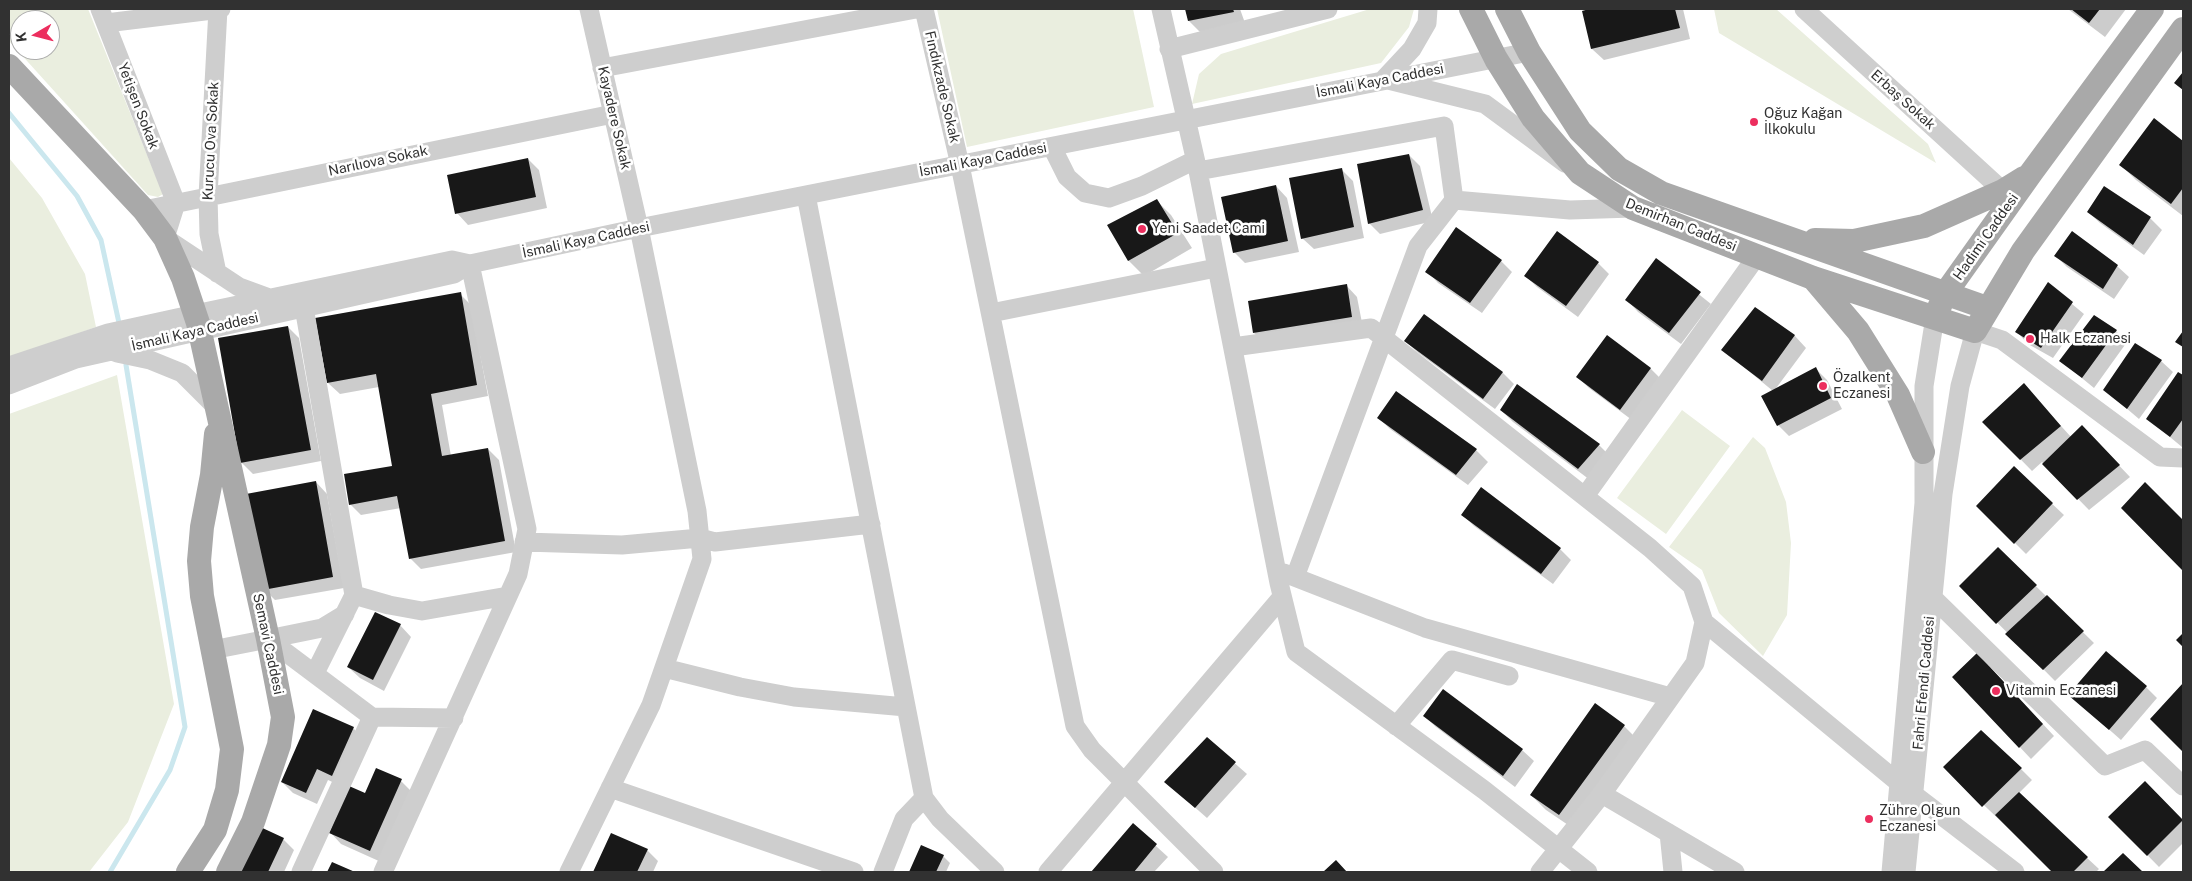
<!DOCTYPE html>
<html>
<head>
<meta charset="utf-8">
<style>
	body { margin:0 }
	#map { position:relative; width:2192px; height:881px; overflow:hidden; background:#fff; font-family:"Public Sans",sans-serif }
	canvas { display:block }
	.frame { position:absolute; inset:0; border:10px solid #313131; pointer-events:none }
	.north { position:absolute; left:10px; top:10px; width:50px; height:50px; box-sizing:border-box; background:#fff; border:1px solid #adadad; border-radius:50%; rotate:262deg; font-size:14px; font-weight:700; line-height:20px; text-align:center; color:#313131 }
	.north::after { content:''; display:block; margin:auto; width:18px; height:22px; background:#ec2e5e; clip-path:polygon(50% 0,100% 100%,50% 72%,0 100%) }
</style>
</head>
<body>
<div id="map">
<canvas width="2192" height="881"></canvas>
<div class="frame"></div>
<div class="north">K</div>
</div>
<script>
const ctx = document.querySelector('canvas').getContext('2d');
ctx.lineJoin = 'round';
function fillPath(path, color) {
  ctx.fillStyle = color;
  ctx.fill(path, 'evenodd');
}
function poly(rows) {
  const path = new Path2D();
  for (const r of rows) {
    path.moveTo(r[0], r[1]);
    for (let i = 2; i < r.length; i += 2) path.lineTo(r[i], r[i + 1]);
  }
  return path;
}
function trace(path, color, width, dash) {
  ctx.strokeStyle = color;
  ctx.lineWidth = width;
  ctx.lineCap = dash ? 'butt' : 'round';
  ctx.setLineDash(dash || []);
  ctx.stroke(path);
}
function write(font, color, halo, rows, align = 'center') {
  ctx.font = font + ' "Public Sans",sans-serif';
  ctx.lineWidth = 5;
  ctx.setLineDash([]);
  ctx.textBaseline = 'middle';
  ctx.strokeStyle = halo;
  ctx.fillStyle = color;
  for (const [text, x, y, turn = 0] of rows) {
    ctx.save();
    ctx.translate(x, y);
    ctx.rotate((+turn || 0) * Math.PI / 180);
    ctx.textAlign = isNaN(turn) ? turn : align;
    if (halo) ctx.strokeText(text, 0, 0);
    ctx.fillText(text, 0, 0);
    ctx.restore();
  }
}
const green = poly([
	[9,9,88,9,163,194,158,197,148,195,9,41],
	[20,20,50,20,50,50,20,50],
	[937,9,1133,9,1154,107,967,147],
	[1370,9,1414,9,1409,27,1381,63,1192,104,1199,74,1221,54],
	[1714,9,1776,9,1928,144,1936,163,1719,33],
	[9,158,42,198,85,274,96,327,9,358],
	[117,375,174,704,128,822,89,872,9,872,9,414],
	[1682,410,1730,446,1666,534,1617,498],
	[1753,437,1765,448,1786,502,1791,543,1787,615,1763,656,1719,613,1702,570,1669,547]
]);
const shadow = poly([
	[1186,9,1240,9,1245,23,1200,32,1189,21],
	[1594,9,1683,9,1690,39,1604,60,1592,49,1583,12],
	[2068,9,2126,9,2105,37],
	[2154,120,2183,142,2183,216,2136,180,2121,165],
	[1409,155,1420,166,1433,221,1380,234,1369,223],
	[528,159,539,170,547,208,468,225,457,213],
	[1342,170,1353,181,1364,238,1314,249,1302,238],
	[1276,186,1287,198,1299,252,1245,263,1234,252],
	[2105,188,2150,218,2162,230,2144,255,2100,223,2088,212],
	[1156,200,1171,215,1192,248,1144,276,1129,261,1109,225],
	[2056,256,2117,266,2129,277,2114,299,2067,267],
	[1656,260,1711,304,1681,344,1638,312,1627,300],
	[1501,261,1512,272,1482,313,1438,283,1427,271],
	[1598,263,1609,274,1578,317,1537,287,1526,276],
	[2048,284,2084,314,2053,358,2028,344,2017,332],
	[1346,285,1357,297,1363,328,1265,344,1254,333],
	[460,294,471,305,488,396,442,405,451,456,488,449,499,460,516,552,421,569,410,558,401,508,361,515,350,504,394,467,379,387,340,394,328,383],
	[1755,309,1795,336,1806,348,1774,391,1816,369,1827,380,1842,409,1789,436,1778,425,1773,391,1723,350],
	[2094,317,2116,331,2127,342,2094,388,2061,361],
	[288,327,299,338,321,461,253,474,241,462],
	[1607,337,1651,369,1662,380,1632,420,1589,388,1578,377],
	[1406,341,1502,372,1514,384,1495,409,1417,352],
	[2135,345,2161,361,2173,372,2139,419,2105,390],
	[2178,374,2183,377,2182,447,2147,418],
	[2024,385,2071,437,2093,438,2130,477,2089,510,2042,462,2032,471,1984,422],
	[1518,386,1599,445,1610,456,1590,480,1513,422,1501,410],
	[1397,393,1476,450,1488,462,1468,485,1390,429,1379,418],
	[2014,468,2064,515,2026,554,1978,506],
	[316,482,327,494,344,588,275,600,264,589],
	[1463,515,1560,549,1571,560,1553,584,1474,526],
	[1998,549,2094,643,2055,681,1961,586],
	[400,625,411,637,384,691,360,678,348,667],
	[1989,666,2054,736,2031,759,1954,677],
	[2183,685,2183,750,2151,719],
	[2146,687,2157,698,2121,740,2070,695],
	[1443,691,1522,750,1534,761,1515,787,1436,727,1424,716],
	[1596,705,1624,726,1639,741,1574,829,1546,810,1531,795],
	[353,728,364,739,343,787,328,780,317,804,293,793,282,782],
	[1207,739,1247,774,1207,818,1166,782],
	[1944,767,2021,769,2032,780,2018,794,2099,869,2096,872,2054,872],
	[401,781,412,792,381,862,341,844,330,832,366,795],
	[2145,782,2183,821,2183,843,2159,867,2110,817],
	[1133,825,1168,857,1154,872,1093,872],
	[612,834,647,850,658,861,653,872,595,872],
	[283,839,294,850,284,872,237,872],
	[922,846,943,856,950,863,946,872,910,872]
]);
const stream = poly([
	[9,113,77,196,101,240,119,323],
	[110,872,170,770,185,727,126,365]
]);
const building = poly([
	[1185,9,1233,9,1234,12,1188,21],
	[1589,9,1675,9,1680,28,1591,49,1582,11],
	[2071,9,2100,9,2089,23],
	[2183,72,2183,90,2174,83],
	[2154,118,2183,141,2183,188,2171,204,2119,165],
	[1409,154,1423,210,1368,224,1357,164],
	[528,158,536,197,455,214,447,175],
	[1342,168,1354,227,1301,239,1289,178],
	[1276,185,1288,241,1233,253,1221,197],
	[2104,186,2151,217,2133,245,2087,212],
	[1157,199,1178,233,1128,261,1107,225],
	[1456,227,1502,260,1470,303,1425,272],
	[1557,231,1599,262,1566,306,1524,276],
	[2072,231,2118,265,2103,289,2054,256],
	[1656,258,1701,292,1669,333,1625,300],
	[2048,282,2073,302,2041,348,2015,332],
	[1347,284,1352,317,1253,333,1248,301],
	[461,292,477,385,431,394,442,456,488,448,505,541,409,559,397,496,349,505,344,474,392,466,376,374,327,383,315,318],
	[1755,307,1795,335,1762,381,1721,350],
	[1424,314,1503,372,1483,399,1404,341],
	[2094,315,2117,330,2082,378,2059,361],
	[288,326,311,450,240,463,218,338],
	[2183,331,2183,347,2175,342],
	[1607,335,1651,368,1620,410,1576,377],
	[2135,343,2162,360,2127,409,2103,390],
	[1816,367,1831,398,1777,426,1761,396],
	[2178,372,2183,375,2183,419,2170,437,2146,419],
	[2024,383,2061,426,2020,460,1982,422],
	[1517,384,1600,444,1578,469,1500,410],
	[1396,391,1477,449,1456,475,1377,418],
	[2082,425,2120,465,2077,500,2042,464],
	[2014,466,2053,503,2014,544,1976,506],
	[316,481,333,577,263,590,246,494],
	[2145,482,2183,520,2183,571,2121,508],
	[1481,487,1561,548,1541,574,1461,515],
	[1998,547,2037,585,1996,624,1959,586],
	[2047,595,2084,631,2043,670,2005,634],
	[375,612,401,624,373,680,347,667],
	[2183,633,2183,647,2176,640],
	[2106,651,2147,686,2109,730,2068,695],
	[1977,653,2043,724,2019,748,1952,677],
	[2183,683,2183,752,2150,719],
	[1443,689,1523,749,1503,776,1423,716],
	[1595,703,1625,725,1559,815,1530,795],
	[313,709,354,727,332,776,317,769,306,793,281,782],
	[1981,730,2022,768,1982,807,1943,767],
	[1207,737,1236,762,1195,808,1164,782],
	[376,768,402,779,370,851,329,833,349,786,365,793],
	[2145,781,2183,820,2147,856,2108,817],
	[2019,792,2088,857,2073,872,2052,872,1995,815],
	[1133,823,1157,844,1134,872,1091,872],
	[256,825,284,838,268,872,236,872],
	[611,833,648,849,637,872,593,872],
	[921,845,944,855,936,872,909,872],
	[2123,853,2143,872,2103,872],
	[1336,860,1347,872,1323,872],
	[332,862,355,872,327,872]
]);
const minor = poly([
	[100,9,176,203,165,238,239,287,269,298],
	[924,9,960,165,1075,726,1092,750,1214,872],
	[1161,9,1198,171,1279,583,1296,652,1484,790,1588,872],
	[1428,9,1427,23,1412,49,1384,79,1485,104,1565,163],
	[1804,9,2003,191],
	[106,23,221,9],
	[1169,49,1328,9],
	[602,68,916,9],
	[1052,147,1067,177,1085,193,1109,198,1142,186,1195,160],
	[1198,171,1444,126,1454,200,1418,246,1295,577],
	[806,195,924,798,940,819,995,872],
	[1454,200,1570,210,1633,208],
	[144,210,613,114],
	[217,273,209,234,208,196,218,9],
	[304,307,354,595,315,673],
	[991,313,1216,268],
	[1233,347,1371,328,1650,548,1692,586,1704,622,1695,663,1602,794,1540,872],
	[117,353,150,360,182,373,218,409],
	[9,366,108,333,195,314,452,260,470,264],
	[9,385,76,359,454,274,470,264,639,228,1529,52],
	[1585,496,1757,256],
	[524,542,622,545,700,538,715,542,871,524],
	[1284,573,1425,628,1670,697],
	[1927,592,2105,766,2145,750,2183,786],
	[354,595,389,605,422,611,508,596],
	[1704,622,1899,783,2015,872],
	[268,639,322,628,345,614],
	[212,650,268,639,372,717,301,872],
	[664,668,740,687,794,697,906,707],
	[372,717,454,718],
	[1396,726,1452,660,1509,676],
	[610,788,854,872],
	[1602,794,1735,872],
	[1669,833,1673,872],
	[383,872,518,574,527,529,470,264],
	[569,872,651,705,702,559,697,511,639,228,589,9],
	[883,872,904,819,924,798],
	[1048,872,1282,597],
	[1891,872,1924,503,1924,386,1935,317],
	[1906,872,1943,494,1960,386,1975,331,2002,340,2160,457,2183,458]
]);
const major = poly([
	[1471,9,1496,59,1533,118,1580,173,1633,208,1813,278,1975,331,2023,251,2183,29],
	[1507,9,1529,52,1580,131,1619,169,1661,193,1987,308],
	[9,66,144,210,165,238,183,278,198,323,268,639,283,717,279,745,253,822,228,872],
	[1815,240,1854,241,1924,226,2003,191,2024,178],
	[1813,278,1858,331,1898,395,1923,452],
	[1939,308,1945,294,2031,173,2152,9],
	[188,872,215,830,227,790,232,749,202,596,199,561,202,527,212,475,216,434]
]);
const markers = [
	[1754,122,5,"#ec2e5e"],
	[1142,229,5,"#ec2e5e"],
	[2030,339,5,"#ec2e5e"],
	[1823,386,5,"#ec2e5e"],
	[1996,691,5,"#ec2e5e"],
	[1869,819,5,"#ec2e5e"]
];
const streetNames = [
	["İsmali Kaya Caddesi",1380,81,-11],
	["Fındıkzade Sokak",942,87,77],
	["Erbaş Sokak",1903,100,42],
	["Yetişen Sokak",138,106,69],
	["Kayadere Sokak",614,118,77],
	["Kurucu Ova Sokak",211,141,-87],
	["İsmali Kaya Caddesi",983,160,-11],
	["Narılıova Sokak",378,161,-12],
	["Demirhan Caddesi",1681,225,22],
	["Hadimi Caddesi",1986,237,-55],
	["İsmali Kaya Caddesi",586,240,-12],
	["İsmali Kaya Caddesi",195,332,-13],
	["Semavi Caddesi",268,644,78],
	["Fahri Efendi Caddesi",1924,683,-85]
];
const poiNames = [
	["Oğuz Kağan",1764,114],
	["İlkokulu",1764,130],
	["Yeni Saadet Cami",1152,229],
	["Halk Eczanesi",2040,339],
	["Özalkent",1833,378],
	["Eczanesi",1833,394],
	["Vitamin Eczanesi",2006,691],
	["Zühre Olgun",1879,811],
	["Eczanesi",1879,827]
];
fillPath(green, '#eaeedf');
fillPath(shadow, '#0003');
trace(stream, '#cbe7ee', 5);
fillPath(building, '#181818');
trace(minor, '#cecece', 19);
trace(major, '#a9a9a9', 24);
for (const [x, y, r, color] of markers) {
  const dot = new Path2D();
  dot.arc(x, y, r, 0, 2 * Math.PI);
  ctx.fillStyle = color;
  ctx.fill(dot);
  trace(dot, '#fff', 2);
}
write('14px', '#313131', '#fff', streetNames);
write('14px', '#313131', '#fff', poiNames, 'left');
</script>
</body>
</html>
